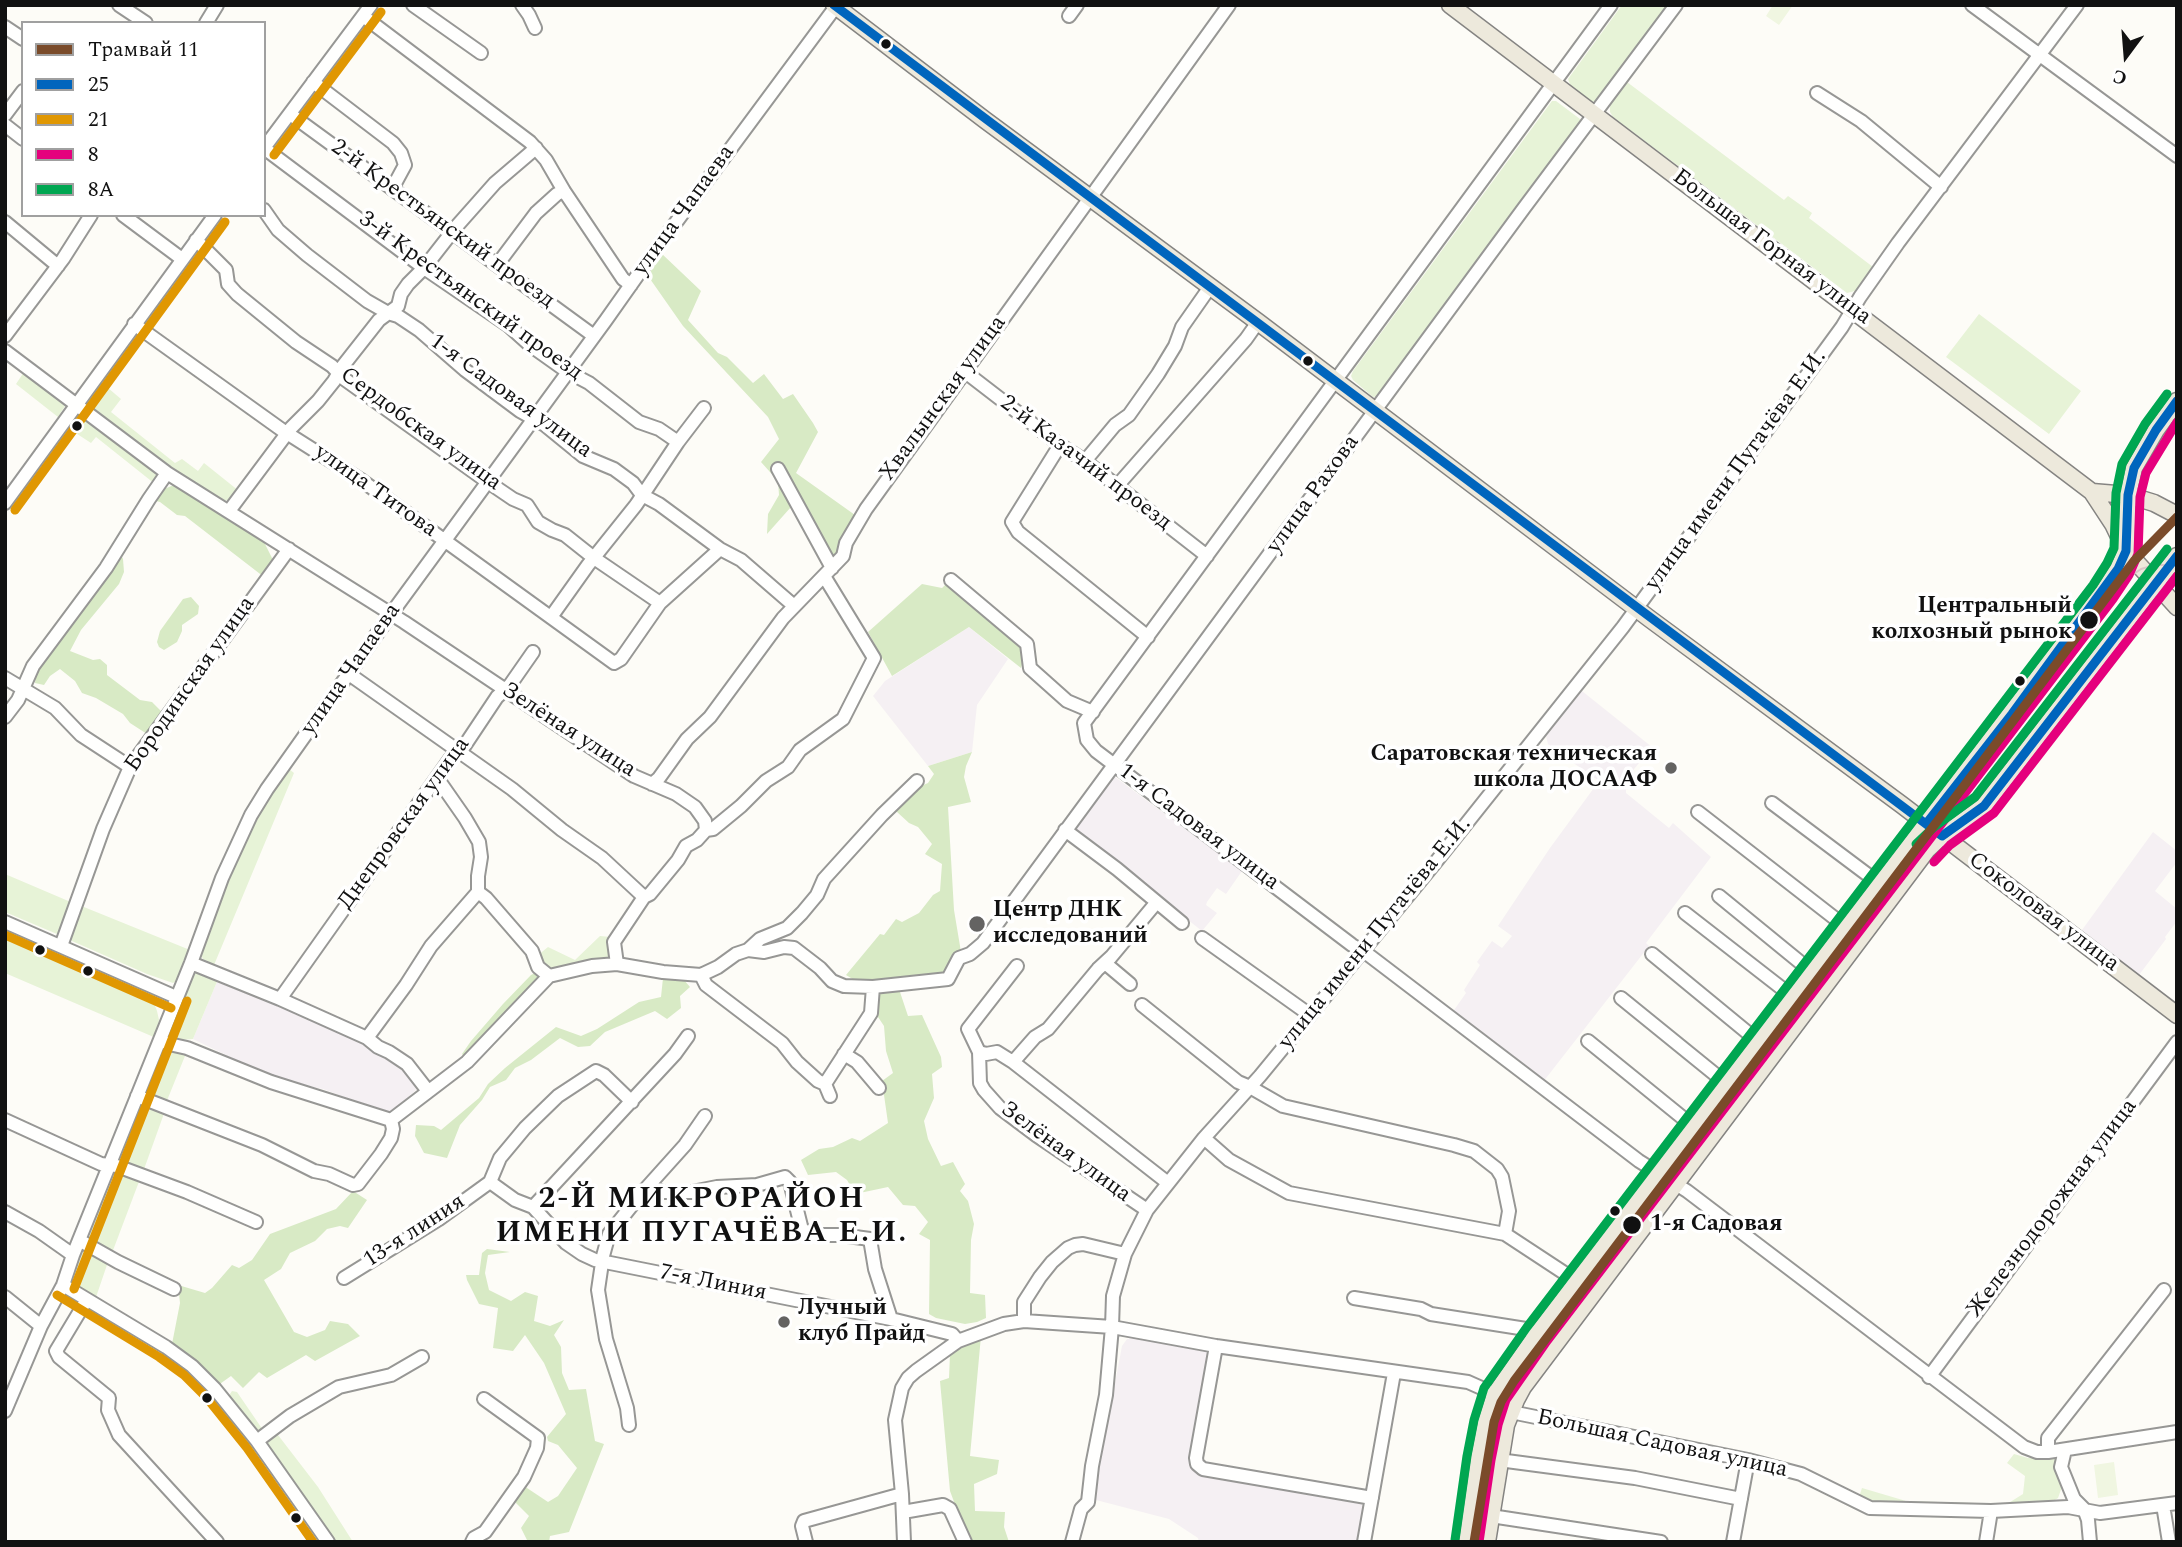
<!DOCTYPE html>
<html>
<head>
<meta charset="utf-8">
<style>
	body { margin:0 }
	#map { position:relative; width:2182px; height:1547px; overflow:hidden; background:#fdfcf7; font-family:Spectral,serif }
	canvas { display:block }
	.frame { position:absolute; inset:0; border:7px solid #111; pointer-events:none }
	.legend { position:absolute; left:21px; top:21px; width:245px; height:196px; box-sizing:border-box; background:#fff; border:2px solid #a0a0a0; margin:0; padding:9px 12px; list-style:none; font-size:21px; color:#111 }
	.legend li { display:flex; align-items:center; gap:14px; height:35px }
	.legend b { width:35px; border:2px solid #a0a0a0 }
	.north { position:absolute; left:2091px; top:21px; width:70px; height:70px; -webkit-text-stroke:5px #fff; paint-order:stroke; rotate:196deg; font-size:19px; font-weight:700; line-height:28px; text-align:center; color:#111 }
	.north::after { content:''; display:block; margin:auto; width:24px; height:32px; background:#111; clip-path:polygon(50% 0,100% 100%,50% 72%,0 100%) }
</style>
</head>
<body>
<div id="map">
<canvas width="2182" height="1547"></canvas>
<div class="frame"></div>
<ul class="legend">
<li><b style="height:9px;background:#7a4b2a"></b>Трамвай 11</li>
<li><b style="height:9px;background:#0065bd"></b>25</li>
<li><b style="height:9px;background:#e09702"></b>21</li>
<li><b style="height:9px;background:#e5007d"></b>8</li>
<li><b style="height:9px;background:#00a651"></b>8А</li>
</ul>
<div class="north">С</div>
</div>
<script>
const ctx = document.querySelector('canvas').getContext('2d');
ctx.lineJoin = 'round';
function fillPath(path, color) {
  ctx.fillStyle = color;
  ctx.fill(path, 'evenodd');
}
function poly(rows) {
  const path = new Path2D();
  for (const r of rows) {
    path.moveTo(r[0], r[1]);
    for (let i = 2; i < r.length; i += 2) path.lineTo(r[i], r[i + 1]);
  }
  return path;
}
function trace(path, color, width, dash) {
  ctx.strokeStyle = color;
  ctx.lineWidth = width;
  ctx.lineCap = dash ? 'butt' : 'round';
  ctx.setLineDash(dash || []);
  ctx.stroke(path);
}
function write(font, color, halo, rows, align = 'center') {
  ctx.font = font + ' Spectral,serif';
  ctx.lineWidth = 7;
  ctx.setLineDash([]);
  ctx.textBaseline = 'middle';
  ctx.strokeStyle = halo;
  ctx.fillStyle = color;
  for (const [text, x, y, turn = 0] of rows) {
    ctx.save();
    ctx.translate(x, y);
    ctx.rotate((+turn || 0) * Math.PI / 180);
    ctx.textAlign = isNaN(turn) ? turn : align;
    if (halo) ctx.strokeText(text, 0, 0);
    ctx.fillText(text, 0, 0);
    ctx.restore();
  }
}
const industrial = poly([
	[969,627,1008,659,977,705,972,752,928,766,873,696,885,681],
	[1582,691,1652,747,1626,779,1626,793,1669,828,1673,823,1711,857,1646,943,1649,946,1543,1082,1452,1013,1466,993,1464,990,1480,965,1477,962,1492,941,1502,948,1512,936,1498,926,1550,848,1599,781,1555,750,1548,744,1546,736],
	[1115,777,1242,871,1226,894,1217,888,1207,902,1206,905,1217,913,1202,931,1074,830,1111,778],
	[2153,832,2177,851,2177,862,2155,891,2177,909,2177,921,2165,937,2166,939,2139,975,2082,930],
	[219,977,365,1041,407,1069,416,1090,392,1112,385,1113,323,1089,284,1081,261,1072,193,1039],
	[1133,1338,1206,1352,1209,1354,1191,1457,1193,1469,1200,1474,1360,1502,1363,1506,1360,1542,1199,1542,1198,1538,1169,1519,1096,1500,1099,1468,1122,1346,1127,1339]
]);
const green = poly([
	[1622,5,1671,5,1596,102,1590,101,1571,87,1568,79],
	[1627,82,1784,200,1788,196,1812,213,1809,218,1873,267,1855,291,1847,293,1613,117,1610,112,1610,105],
	[1552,101,1556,101,1580,119,1581,123,1379,396,1373,397,1353,380,1351,376,1353,371],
	[1979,314,2081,391,2049,434,1946,357],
	[24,372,63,401,65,406,58,417,16,384],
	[101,382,121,399,111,412,175,463,182,459,198,471,204,463,239,491,230,500,219,501,169,469,91,408,90,398],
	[87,419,154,470,157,478,155,484,96,437,91,443,68,428,74,422],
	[289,769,294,773,214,965,203,959,201,955,227,880,254,818],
	[5,874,73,903,60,933,57,934,5,912],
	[79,905,190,950,178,980,173,983,147,974,72,941,70,937],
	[5,936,141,994,154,1003,157,1011,159,1020,156,1038,5,973],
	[600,936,611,937,611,952,609,958,604,961,554,969,545,967,537,956,548,947,575,960],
	[200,972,219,977,193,1039,180,1040,169,1037,168,1034,194,974],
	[165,1048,187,1051,166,1103,150,1097,147,1093],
	[144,1103,166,1108,143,1172,121,1163,118,1160,140,1106],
	[116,1170,140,1179,112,1253,88,1239,113,1172],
	[88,1249,108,1262,95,1300,79,1289,74,1281,74,1272,82,1250],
	[232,1391,237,1392,263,1430,259,1435,228,1397],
	[271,1435,278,1435,318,1487,353,1542,333,1542,265,1442],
	[2014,1454,2028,1458,2056,1458,2055,1465,2056,1471,2064,1481,2058,1498,2052,1502,2003,1507,1871,1502,1859,1497,1862,1488,1906,1501,2007,1504,2023,1494,2025,1476,2007,1463]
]);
const forest = poly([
	[661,253,701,291,688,320,718,353,727,357,753,383,764,374,783,399,793,394,813,423,818,432,796,473,855,515,841,538,839,553,825,559,803,520,791,507,767,534,768,514,779,495,778,481,761,462,779,439,768,417,683,326,648,276],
	[174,485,264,542,274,562,264,577,185,516,177,515,160,502,152,500,164,489],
	[121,555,123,559,124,572,119,584,81,630,70,651,93,660,100,659,107,665,107,675,140,700,152,702,161,711,159,722,147,734,130,723,123,714,96,698,82,693,75,681,60,669,50,676,44,685,35,683,36,672,44,658],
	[948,582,1023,644,1025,654,1021,668,969,627,892,676,868,632,922,584,942,588],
	[191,597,199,606,198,614,182,625,182,631,177,642,164,650,159,647,157,642,160,631,183,599],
	[972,752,966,766,964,777,971,802,948,807,954,910,961,952,946,982,899,989,908,1016,922,1015,941,1057,942,1067,932,1074,934,1098,924,1121,928,1139,941,1166,953,1162,965,1184,960,1191,968,1201,974,1224,971,1240,970,1293,985,1295,986,1318,977,1322,965,1324,936,1318,929,1314,930,1240,919,1234,928,1222,915,1206,903,1205,888,1187,855,1194,847,1180,836,1172,808,1175,801,1160,819,1149,833,1147,852,1138,860,1141,888,1123,882,1081,893,1073,886,1051,884,1026,874,1011,879,995,846,975,880,934,884,935,896,919,902,922,919,913,933,895,940,891,942,864,925,854,932,844,918,827,909,823,897,812,894,812,908,792,928,783,934,774,928,766],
	[537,972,541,976,464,1057,462,1054,471,1041,503,1004,531,975],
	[663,978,684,980,690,987,680,996,681,1008,667,1019,655,1011,605,1032,590,1046,578,1047,560,1038,531,1060,515,1068,506,1080,490,1087,482,1100,460,1125,447,1158,424,1153,415,1136,416,1125,434,1126,441,1130,479,1098,488,1084,505,1068,556,1027,581,1036,597,1029,639,1002,661,997],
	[353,1191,367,1200,348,1228,340,1226,327,1229,315,1241,290,1253,281,1269,264,1280,294,1332,307,1337,325,1330,330,1321,348,1324,360,1336,315,1361,306,1355,267,1378,259,1372,243,1388,231,1376,217,1386,172,1344,180,1303,178,1285,205,1293,212,1288,232,1265,239,1268,252,1260,270,1234,336,1209],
	[487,1249,510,1252,488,1255,485,1273,489,1290,511,1301,525,1292,538,1296,534,1321,550,1326,564,1320,554,1335,561,1347,562,1373,569,1390,586,1389,595,1441,604,1444,569,1532,550,1536,549,1542,528,1542,521,1528,529,1516,513,1500,524,1486,548,1502,558,1496,577,1468,558,1445,548,1441,547,1437,566,1414,544,1363,525,1335,513,1351,493,1348,498,1308,479,1304,467,1280,466,1275,479,1275,482,1253],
	[981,1336,970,1456,999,1460,997,1474,974,1484,975,1511,1005,1512,1004,1527,1009,1542,969,1542,950,1491,940,1381,949,1378,950,1354]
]);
const pitch = poly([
	[1773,5,1793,5,1779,25,1766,16],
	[2114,1462,2118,1495,2098,1498,2094,1465]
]);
const minor = poly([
	[119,5,146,23],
	[413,5,481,53],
	[522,5,529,15,535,28],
	[1611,5,1084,723,1087,740,1096,751,1352,945,1370,956,1639,1161,1687,1191,2024,1447,2037,1452,2048,1452,2177,1432],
	[1972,5,2177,156],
	[363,16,530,142,546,160,564,191,623,279,631,285],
	[1069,16,1077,5],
	[206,23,217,5],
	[5,27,23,39],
	[313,82,393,143,401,153,405,165,392,189],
	[1817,93,1861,121,1941,187],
	[290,114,594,336],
	[5,115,23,91],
	[5,125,23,139],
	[264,148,424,268,509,326,530,345,568,372,589,383,639,422,659,429,678,442],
	[264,148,371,5],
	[264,210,278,230,307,255,367,301,388,313,398,316,419,330,465,370,520,411,545,425,583,456,614,469,633,483,642,495,659,504,720,549,741,560,793,605],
	[123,215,182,259],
	[5,222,58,266],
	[196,240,226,270,228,284,237,294,296,342,332,366,343,378,488,482,513,499,527,505,538,522,552,530,565,535,594,558,660,603],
	[497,265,536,213,557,194,564,191],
	[134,324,282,430,361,480,614,663,621,659,660,603,720,549],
	[5,336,63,259,91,215],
	[5,351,167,473,404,622,634,776,676,794,695,807,705,821,706,830],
	[964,371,1060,445,1085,461,1207,556],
	[1060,445,1012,522,1018,532,1148,637],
	[1085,461,1115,425,1129,415,1158,374,1175,346,1182,327,1210,287],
	[778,469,832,568],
	[1117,486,1246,339,1258,322],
	[5,503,215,215],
	[229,511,291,428,318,401,334,381,342,367,379,320,398,306,401,294,408,284,424,268,456,227,495,183,536,148],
	[951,580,1027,644,1030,668,1067,701,1093,712],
	[551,617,588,565,636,505,678,442,704,408],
	[349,674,512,789,562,830,602,858,644,897],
	[5,678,55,708,81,735,130,767],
	[5,717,18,700,33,666,106,568,149,499,167,473],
	[652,784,659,778,687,739,710,717,783,618,843,556,846,543,866,509,1229,5],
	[1772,803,1880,884],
	[1698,812,1846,927],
	[1065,830,1117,869,1182,923],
	[478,892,486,898,532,951,538,967,549,976],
	[1719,896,1812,972],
	[1685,913,1793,997],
	[5,922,176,997],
	[1202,938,1310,1015],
	[61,946,103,829,130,767,289,549],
	[748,950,764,952,784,947,794,948,820,968,832,981,844,986,873,987,948,979,959,958,970,954,983,943,1524,208,1676,5],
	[1652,954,1759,1042],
	[191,963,280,999,367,1038,378,1047,389,1052,407,1064,428,1091],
	[1105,963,1130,984],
	[617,964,614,942,644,897,650,894,678,860,686,846,697,840,706,830,713,829,741,806,766,781,788,767,800,750,843,719,874,658,824,576],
	[1017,966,968,1029,979,1052,986,1054,997,1052,1013,1062,1168,1183],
	[701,975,706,985,782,1043,797,1062,818,1081,825,1084,830,1096],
	[1621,998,1727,1084],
	[280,999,450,759,465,745,497,697,510,685,533,652],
	[1142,1005,1238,1082,1250,1087,1283,1106,1454,1145,1474,1151,1497,1169,1502,1177,1509,1211,1505,1234],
	[367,1038,406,985,431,946,478,892,478,876,481,857,479,842,465,818,442,785,436,780],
	[160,1040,169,1044,187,1048,271,1082,391,1120],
	[1588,1041,1694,1127],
	[979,1052,980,1083,984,1090,1000,1108,1036,1135,1147,1210],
	[844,1054,857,1062,879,1088],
	[1013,1062,1035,1037,1048,1029,1098,969,1111,957,1156,903],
	[825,1084,871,1013,873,987],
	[137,1096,262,1145,314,1171,329,1174,353,1185,358,1184,381,1154,391,1138,393,1129,391,1120,467,1062,549,976,592,966,617,964,663,972,701,975,718,967,736,954,748,950,760,939,787,928,802,913,817,895,824,879,882,815,917,781],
	[5,1120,101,1164,117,1166,187,1192,256,1222],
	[1204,1138,1229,1160,1289,1193,1505,1234,1578,1282],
	[490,1182,515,1200,533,1207,566,1243,582,1254,595,1260,891,1319,952,1334,958,1341],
	[649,1186,662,1192,692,1192,717,1187,757,1185,785,1177,790,1182,802,1230,821,1235,840,1235,870,1239,875,1269,891,1319],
	[533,1207,675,1054,688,1036],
	[5,1212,39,1231,73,1255],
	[79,1240,118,1262,174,1289],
	[344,1278,439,1219,490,1182,500,1158,525,1128,558,1096,596,1071,604,1075,632,1102],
	[63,1285,166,1347,192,1366,215,1389,257,1441,328,1542],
	[5,1297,41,1326],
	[1354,1298,1421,1309,1431,1314,1526,1329,1537,1334],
	[86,1301,56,1351,59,1357,109,1398,108,1410,119,1435,217,1542],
	[1024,1321,1024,1302,1040,1277,1052,1262,1068,1248,1075,1245,1083,1244,1125,1254],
	[1216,1346,1196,1458,1197,1464,1203,1469,1372,1498],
	[1929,1377,2177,1042],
	[5,1411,41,1326,63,1285,73,1255,191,963,222,878,251,815,267,789,391,614,606,320,654,252,837,5],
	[629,1425,627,1408,606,1339,598,1290,603,1256,609,1234,641,1194,685,1145,705,1116],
	[257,1441,290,1416,339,1387,391,1375,422,1357],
	[2065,1450,2061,1467,2074,1499,2084,1509,2088,1520,2090,1542],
	[2048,1452,2048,1438,2164,1290],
	[1499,1460,1635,1478,1741,1499],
	[2163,1505,2169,1542],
	[903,1512,943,1505,950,1509,965,1542],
	[1491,1516,1661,1542],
	[472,1542,474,1538,485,1532,524,1477,537,1448,538,1438,484,1399],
	[806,1542,802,1526,804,1521,902,1494],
	[904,1542,902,1494,895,1420,902,1388,908,1378,916,1371,958,1341,1004,1324,1024,1321,1112,1327,1216,1346,1468,1382,1495,1394,1511,1412,1748,1460,1801,1474,1870,1508,1991,1511,2068,1507,2100,1513,2177,1503],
	[1072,1542,1081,1509,1088,1502,1092,1466,1106,1395,1112,1327,1113,1296,1125,1254,1147,1210,1204,1138,1260,1076,1435,863,1623,627,1842,327,1860,297,1898,243,2077,5],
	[1364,1542,1394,1373],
	[1733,1542,1748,1460],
	[1986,1542,1991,1511]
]);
const major = poly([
	[834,5,985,120,1258,322,1650,619,1902,805,2177,1015],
	[1450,5,2092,492,2113,524,2126,551,2177,607],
	[2092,492,2128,495,2154,503,2177,515],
	[1467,1542,1479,1458,1486,1422,1495,1394,1537,1334,1647,1189,2103,592,2118,569,2126,551,2128,495,2134,468,2156,430,2177,401],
	[1487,1542,1506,1425,1516,1400,1523,1387,1927,850,1942,836,1984,806,2177,556]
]);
const tram = poly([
	[2115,587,2141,569,2155,565,2177,565]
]);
const bus1 = poly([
	[834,5,1942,836,1984,806,2177,556],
	[1926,824,2012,714,2118,569,2126,551,2128,495,2134,468,2156,430,2177,401]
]);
const bus2 = poly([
	[274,155,381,12],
	[15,510,225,222],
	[5,935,171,1008],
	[74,1289,187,1001],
	[57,1295,159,1357,184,1375,206,1397,247,1448,313,1542]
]);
const bus3 = poly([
	[1934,862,1950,845,1994,813,2177,576],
	[1479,1542,1491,1460,1498,1425,1506,1400,1547,1341,2113,599,2129,575,2138,554,2140,497,2146,473,2177,422]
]);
const bus4 = poly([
	[1916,844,1934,827,1975,797,2167,549],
	[1455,1540,1467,1456,1474,1420,1484,1388,1527,1327,2093,585,2107,563,2114,548,2116,493,2122,464,2145,424,2167,394]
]);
const tram1 = poly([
	[1474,1542,1494,1422,1501,1402,1514,1381,2134,561,2177,517]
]);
const markers = [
	[886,44,6,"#111"],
	[1308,361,6,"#111"],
	[77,426,6,"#111"],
	[2089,620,10,"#111"],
	[2020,681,6,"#111"],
	[1671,768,7,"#646362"],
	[977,924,9,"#646362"],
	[40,950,6,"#111"],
	[88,971,6,"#111"],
	[1615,1211,6,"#111"],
	[1632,1225,10,"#111"],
	[784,1322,7,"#646362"],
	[207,1398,6,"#111"],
	[296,1518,6,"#111"]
];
const streetNames = [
	["улица Чапаева",685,211,-54],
	["2-й Крестьянский проезд",442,225,36],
	["Большая Горная улица",1771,248,37],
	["3-й Крестьянский проезд",470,297,36],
	["1-я Садовая улица",510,397,36],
	["Хвалынская улица",944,399,-54],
	["Сердобская улица",420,430,36],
	["2-й Казачий проезд",1085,464,37],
	["улица имени Пугачёва Е.И.",1737,471,-54],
	["улица Титова",375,492,35],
	["улица Рахова",1314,495,-54],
	["улица Чапаева",352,670,-55],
	["Бородинская улица",191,685,-55],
	["Зелёная улица",568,731,33],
	["Днепровская улица",405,824,-54],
	["1-я Садовая улица",1198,828,37],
	["Соколовая улица",2043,913,37],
	["улица имени Пугачёва Е.И.",1376,934,-51],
	["Зелёная улица",1065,1153,36],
	["Железнодорожная улица",2053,1209,-53],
	["13-я линия",415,1232,-33],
	["7-я Линия",713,1284,11],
	["Большая Садовая улица",1662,1445,12]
];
const stopNames = [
	["Центральный",2072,607],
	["колхозный рынок",2072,633],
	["1-я Садовая",1650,1225,"left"]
];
const poiNames = [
	["Саратовская техническая",1657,755,"right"],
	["школа ДОСААФ",1657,781,"right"],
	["Центр ДНК",993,911],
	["исследований",993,937],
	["Лучный",798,1309],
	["клуб Прайд",798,1335]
];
const districtNames = [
	["2-Й МИКРОРАЙОН",702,1201],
	["ИМЕНИ ПУГАЧЁВА Е.И.",702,1235]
];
fillPath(industrial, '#f5f0f3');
fillPath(green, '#e7f3d7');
fillPath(forest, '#d8eac5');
fillPath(pitch, '#f0f6e1');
trace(minor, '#979795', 16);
trace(major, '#858482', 19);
trace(minor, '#fffffe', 12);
trace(major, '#ede9dc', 16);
trace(tram, '#d9c6c7', 2);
trace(bus1, '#0065bd', 9);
trace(bus2, '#e09702', 9);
trace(bus3, '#e5007d', 9);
trace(bus4, '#00a651', 9);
trace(tram1, '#7a4b2a', 9);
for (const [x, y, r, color] of markers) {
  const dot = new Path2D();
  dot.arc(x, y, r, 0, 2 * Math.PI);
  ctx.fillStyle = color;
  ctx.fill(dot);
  trace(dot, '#fff', 2.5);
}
write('23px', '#111', '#fff', streetNames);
write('bold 23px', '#111', '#fff', stopNames, 'right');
write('bold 23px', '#111', '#fff', poiNames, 'left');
ctx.letterSpacing = '2px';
write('bold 30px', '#111', '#fff', districtNames);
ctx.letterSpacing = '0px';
</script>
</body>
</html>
